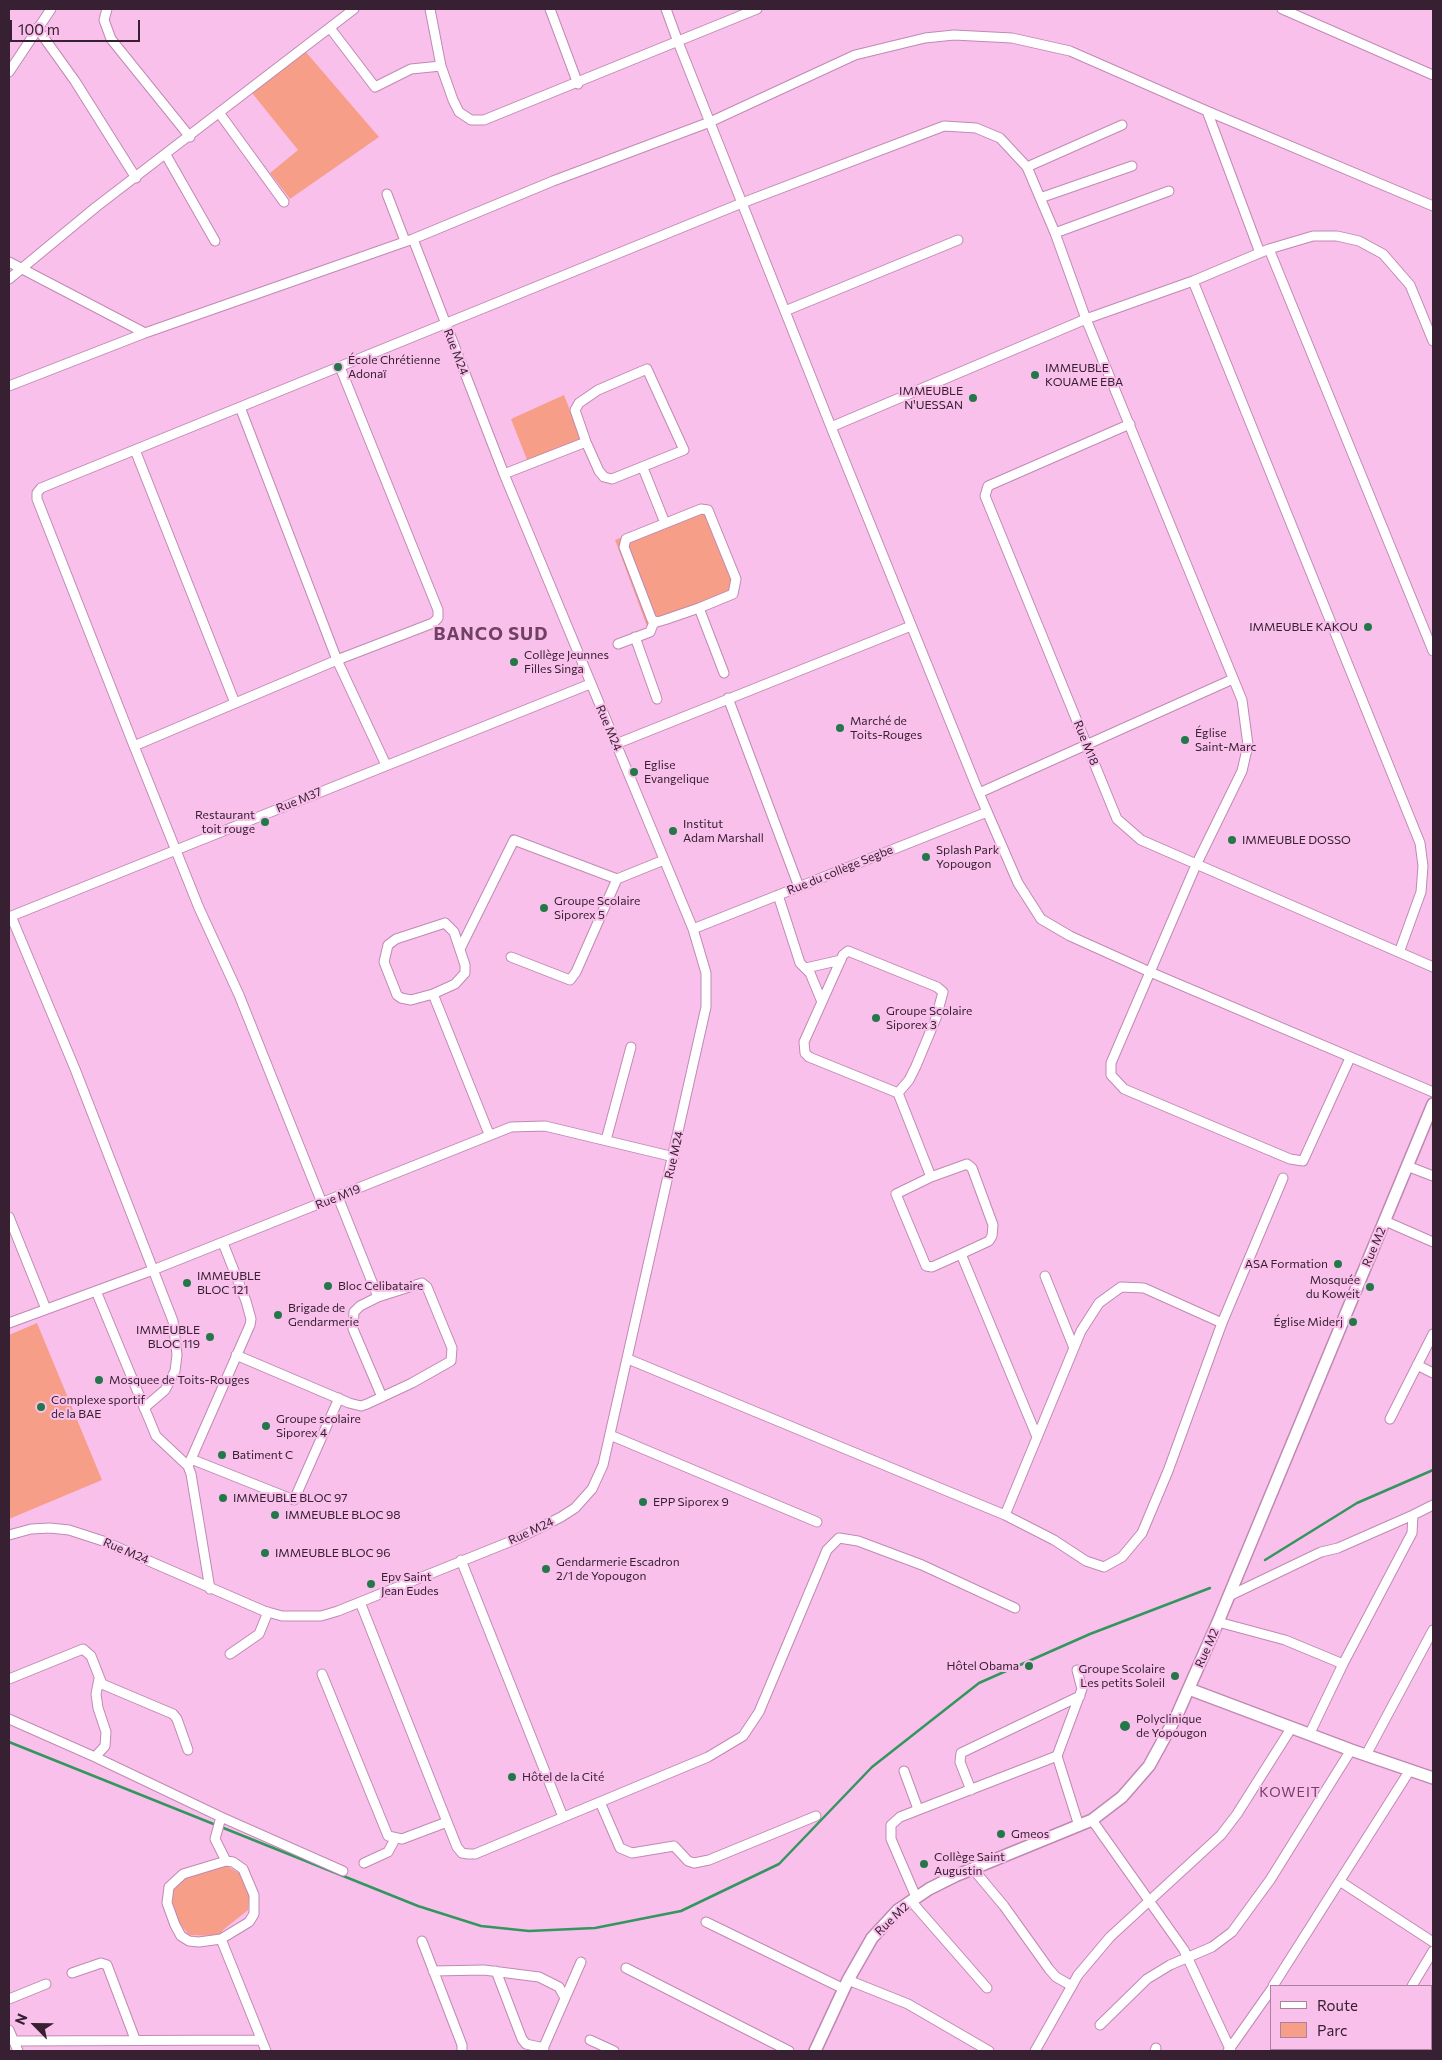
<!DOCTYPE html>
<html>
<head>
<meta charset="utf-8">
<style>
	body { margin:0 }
	#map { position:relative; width:1442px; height:2060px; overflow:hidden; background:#fac0ec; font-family:Commissioner,sans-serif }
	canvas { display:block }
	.frame { position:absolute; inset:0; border:10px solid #362031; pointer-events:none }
	.legend { position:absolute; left:1270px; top:1985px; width:162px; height:65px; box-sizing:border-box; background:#fac0ec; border:1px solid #ac80a1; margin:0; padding:6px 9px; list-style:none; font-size:15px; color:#362031 }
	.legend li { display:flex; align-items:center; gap:10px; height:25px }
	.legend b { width:25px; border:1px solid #ac80a1 }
	.north { position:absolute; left:10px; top:2000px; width:50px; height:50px; -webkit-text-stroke:4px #fac0ec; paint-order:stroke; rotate:293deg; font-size:14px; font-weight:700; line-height:20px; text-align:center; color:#362031 }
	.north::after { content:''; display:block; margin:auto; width:18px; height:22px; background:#362031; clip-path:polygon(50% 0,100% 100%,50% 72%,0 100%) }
	.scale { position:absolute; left:10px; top:20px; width:130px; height:22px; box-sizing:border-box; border:2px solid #362031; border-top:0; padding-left:6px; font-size:15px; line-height:18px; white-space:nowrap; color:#362031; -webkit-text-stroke:4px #fac0ec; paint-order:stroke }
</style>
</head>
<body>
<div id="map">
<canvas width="1442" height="2060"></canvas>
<div class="frame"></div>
<ul class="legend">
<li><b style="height:6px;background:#fff"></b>Route</li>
<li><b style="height:14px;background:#f79e88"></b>Parc</li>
</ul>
<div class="north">N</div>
<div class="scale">100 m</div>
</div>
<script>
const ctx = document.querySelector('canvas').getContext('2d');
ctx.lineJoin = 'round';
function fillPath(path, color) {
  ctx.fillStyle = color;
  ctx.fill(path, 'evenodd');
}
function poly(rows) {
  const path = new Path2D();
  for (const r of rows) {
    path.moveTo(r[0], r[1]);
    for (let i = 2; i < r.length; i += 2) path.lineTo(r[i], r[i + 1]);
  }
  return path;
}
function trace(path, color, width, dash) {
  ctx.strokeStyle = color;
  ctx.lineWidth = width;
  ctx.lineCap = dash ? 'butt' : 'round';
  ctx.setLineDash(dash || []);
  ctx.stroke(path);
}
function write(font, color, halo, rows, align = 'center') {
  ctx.font = font + ' Commissioner,sans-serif';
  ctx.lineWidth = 4;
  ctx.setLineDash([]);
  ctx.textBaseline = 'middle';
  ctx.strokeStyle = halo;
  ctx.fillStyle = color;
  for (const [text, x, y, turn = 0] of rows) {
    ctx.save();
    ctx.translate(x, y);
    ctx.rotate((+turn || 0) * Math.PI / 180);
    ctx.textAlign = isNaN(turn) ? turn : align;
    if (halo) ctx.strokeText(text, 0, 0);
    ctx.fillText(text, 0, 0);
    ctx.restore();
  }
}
const green = poly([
	[305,51,379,137,290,199,270,173,298,150,252,93],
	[564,395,582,441,529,465,511,419],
	[703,506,737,594,648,629,615,540],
	[37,1323,102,1480,9,1519,9,1335],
	[225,1865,241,1874,250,1889,248,1910,223,1930,220,1936,189,1935,176,1919,172,1898,174,1885,187,1874]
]);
const stream = poly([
	[1265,1560,1357,1503,1433,1470],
	[9,1742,216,1825],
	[221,1827,418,1906,481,1926,529,1931,595,1928,681,1911,779,1864,872,1767,979,1683,1090,1634,1210,1588]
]);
const minor = poly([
	[107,9,104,20,111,39,190,137],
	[430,9,441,66,453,100,459,112,471,120,484,120,757,9],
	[550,9,578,84],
	[666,9,678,42,831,427,979,793,1018,883,1041,919,1070,936,1150,972,1433,1092],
	[1282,9,1433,75],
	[37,28,75,81,136,178],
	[330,28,375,87,411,69,441,66],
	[9,72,51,9],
	[1207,111,1260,253],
	[220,114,284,202],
	[166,155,215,241],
	[1027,167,1122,125],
	[387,194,405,241],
	[1040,198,1132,166],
	[1055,233,1169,191],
	[1269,249,1433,651],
	[9,262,145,333],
	[9,279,96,207,354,9],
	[1193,281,1420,843,1423,866,1421,892,1400,950],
	[785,311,958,240],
	[647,369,684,450,612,479,604,477,599,471,586,442,575,410,579,403,598,390,647,369],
	[9,386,145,333,413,239,553,181,710,122,855,55,925,38,954,35,1012,38,1070,51,1207,111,1433,206],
	[240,407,337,660,386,765],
	[1130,424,988,486,985,496,1117,819,1141,840,1433,967],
	[831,427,1086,319,1193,281,1269,249,1313,236,1337,236,1359,241,1383,254,1410,285,1433,341],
	[135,450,235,703],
	[643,468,665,523],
	[504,474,586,442],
	[699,608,664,620,657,622,652,620,624,547,626,539,701,509,708,510,736,579,733,594,699,608,724,673],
	[635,637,657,699],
	[618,644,650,632,654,622],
	[728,698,799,887],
	[616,744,911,626],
	[134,746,337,660,433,623,438,618,438,610,340,367],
	[979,793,1233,679],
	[778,895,800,963,810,973,822,1002],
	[11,916,75,1069,173,1321,177,1355,175,1371,165,1390,144,1408],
	[9,917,590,684],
	[445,923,454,932,465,965,465,973,455,984,433,994,411,1000,401,998,397,995,384,962,388,945,396,939,445,923],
	[693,929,987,812],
	[460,949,514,840,617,879,664,860],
	[511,957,570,980,576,972,617,879],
	[806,968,841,960],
	[433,994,489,1134],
	[898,1093,909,1080,916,1066,936,1018,943,992,937,987,848,951,843,955,804,1042,805,1053,809,1057,898,1093,931,1177],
	[606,1140,631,1047],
	[967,1164,972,1168,993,1225,992,1236,989,1241,961,1254,932,1267,926,1266,896,1194,931,1177,967,1164],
	[1407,1166,1433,1176],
	[338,1197,378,1297],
	[322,1203,239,995,199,908,134,746,37,499,37,493,41,488,742,203,944,126,976,128,1000,138,1027,167,1055,233,1086,319,1242,700,1248,745,1242,771,1196,865,1111,1063,1111,1075,1124,1089,1290,1159,1303,1161,1350,1058],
	[9,1217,46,1309],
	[1385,1221,1433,1242],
	[961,1254,1037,1437],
	[1045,1276,1074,1348],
	[96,1291,156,1436,188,1466,191,1474,210,1589],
	[9,1323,153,1270,511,1127,545,1126,674,1157],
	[236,1355,349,1403,361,1406,367,1404,412,1383,451,1361,452,1348,427,1287,422,1283,378,1297,360,1306,354,1312,353,1329,382,1397],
	[628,1359,1005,1515,1054,1540,1086,1561,1104,1567,1122,1557,1142,1533,1168,1471,1222,1323,1283,1178],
	[1417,1365,1433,1373],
	[1390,1419,1433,1334],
	[610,1435,817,1522],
	[191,1459,294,1500,339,1398],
	[188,1466,250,1325,251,1319,246,1301,223,1243],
	[1005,1515,1081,1331,1099,1303,1121,1287,1144,1288,1222,1323],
	[1413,1515,1433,1505],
	[9,1535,31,1529,50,1528,69,1530,103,1541,264,1611,282,1616,321,1616,338,1611,519,1538,561,1517,575,1508,592,1489,603,1465,706,1007,706,973,693,929,504,474,413,239],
	[461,1560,563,1817],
	[1229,1596,1321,1552,1338,1548,1413,1515,1412,1533,1343,1664,1310,1733],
	[360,1602,457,1847,462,1853,468,1854,475,1854,708,1757,743,1736,759,1712,827,1550,839,1538,858,1541,922,1565,1015,1608],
	[1218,1622,1285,1640,1343,1664],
	[230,1654,259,1634,268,1612],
	[322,1674,388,1836,402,1839,447,1822],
	[9,1679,83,1649,91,1656,102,1684,173,1714,177,1719,188,1750],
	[9,1719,95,1757,221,1817,343,1871],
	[1366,1755,1433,1630],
	[1057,1756,1079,1826],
	[95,1757,105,1746,106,1732,98,1708,96,1694,99,1679],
	[904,1771,918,1809],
	[971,1790,960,1762,961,1753,1080,1696],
	[600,1802,620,1848,632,1853,674,1846,688,1861,694,1863,709,1860,816,1816],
	[221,1817,215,1839,226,1861],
	[1092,1820,1184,1950,1231,2051],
	[226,1861,233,1862,243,1869,254,1895,254,1914,249,1922,221,1939,199,1942,189,1941,181,1936,175,1925,167,1903,169,1887,183,1874,226,1861],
	[364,1863,388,1852,395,1839],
	[973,1869,1004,1906,1049,1969,1056,1977,1072,1986],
	[1341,1882,1433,1942],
	[916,1897,891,1839,891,1825,900,1817,1057,1756,1082,1689,1077,1670],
	[911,1901,987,1988],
	[706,1922,844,1989],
	[221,1939,266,2051],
	[422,1941,462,2045,462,2051],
	[626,1968,789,2051],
	[433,1971,484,1970,539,1977,559,1987,565,1998],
	[496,1971,522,2039,526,2044,544,2048],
	[72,1973,101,1963,107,1965,135,2039],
	[848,1980,908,2004,989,2051],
	[1273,1986,1410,1770],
	[1412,1986,1433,1951],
	[9,1999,46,1984],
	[1100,2025,1147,1979,1170,1965,1212,1947,1232,1932,1270,1880,1351,1750],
	[9,2030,18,2051],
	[590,2040,614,2051],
	[14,2041,261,2040],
	[1354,2049,1361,2051],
	[542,2051,581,1962],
	[1035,2051,1078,1975,1110,1937,1221,1835,1237,1814,1292,1727],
	[1155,2051,1156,2048],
	[1228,2051,1271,1990],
	[1372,2051,1373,2049]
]);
const tertiary = poly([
	[1189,1689,1351,1750,1433,1778],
	[815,2051,848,1980,872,1938,898,1910,929,1889,955,1876,1092,1820,1122,1797,1149,1766,1177,1715,1218,1622,1433,1104]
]);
const markers = [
	[338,367,5,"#237749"],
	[1035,375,5,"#237749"],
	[973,398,5,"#237749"],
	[1368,627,5,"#237749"],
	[514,662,5,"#237749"],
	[840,728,5,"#237749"],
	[1185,740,5,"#237749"],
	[634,772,5,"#237749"],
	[265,822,5,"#237749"],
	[673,831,5,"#237749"],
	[1232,840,5,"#237749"],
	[926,857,5,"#237749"],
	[544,908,5,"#237749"],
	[876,1018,5,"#237749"],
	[1338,1264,5,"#237749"],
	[187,1283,5,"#237749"],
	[328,1286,5,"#237749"],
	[1370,1287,5,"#237749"],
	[278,1315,5,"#237749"],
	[1353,1322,5,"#237749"],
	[210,1337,5,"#237749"],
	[99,1380,5,"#237749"],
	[41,1407,5,"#237749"],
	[266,1426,5,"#237749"],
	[222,1455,5,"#237749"],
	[223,1498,5,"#237749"],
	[643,1502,5,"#237749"],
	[275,1515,5,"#237749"],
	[265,1553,5,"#237749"],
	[546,1569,5,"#237749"],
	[371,1584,5,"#237749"],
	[1029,1666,5,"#237749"],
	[1175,1676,5,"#237749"],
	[1125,1726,6,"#237749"],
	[512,1777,5,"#237749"],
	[1001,1834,5,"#237749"],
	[924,1864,5,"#237749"]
];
const streetNames = [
	["Rue M24",456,352,69],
	["Rue M24",609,728,67],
	["Rue M18",1086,743,68],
	["Rue M37",299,800,-22],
	["Rue du collège Segbe",840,870,-22],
	["Rue M24",674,1155,-77],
	["Rue M19",338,1197,-22],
	["Rue M2",1374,1247,-67],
	["Rue M24",531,1531,-25],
	["Rue M24",126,1551,23],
	["Rue M2",1207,1648,-66],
	["Rue M2",892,1919,-44]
];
const poiNames = [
	["École Chrétienne",348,360],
	["Adonaï",348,374],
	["IMMEUBLE",1045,368],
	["KOUAME EBA",1045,382],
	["IMMEUBLE",963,391,"right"],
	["N'UESSAN",963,405,"right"],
	["IMMEUBLE KAKOU",1358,627,"right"],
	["Collège Jeunnes",524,655],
	["Filles Singa",524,669],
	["Marché de",850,721],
	["Toits-Rouges",850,735],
	["Église",1195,733],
	["Saint-Marc",1195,747],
	["Eglise",644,765],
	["Evangelique",644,779],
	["Restaurant",255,815,"right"],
	["toit rouge",255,829,"right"],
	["Institut",683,824],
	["Adam Marshall",683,838],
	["IMMEUBLE DOSSO",1242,840],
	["Splash Park",936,850],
	["Yopougon",936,864],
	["Groupe Scolaire",554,901],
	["Siporex 5",554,915],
	["Groupe Scolaire",886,1011],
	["Siporex 3",886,1025],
	["ASA Formation",1328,1264,"right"],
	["IMMEUBLE",197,1276],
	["BLOC 121",197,1290],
	["Mosquée",1360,1280,"right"],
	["du Koweit",1360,1294,"right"],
	["Bloc Celibataire",338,1286],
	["Brigade de",288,1308],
	["Gendarmerie",288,1322],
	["Église Miderj",1343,1322,"right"],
	["IMMEUBLE",200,1330,"right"],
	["BLOC 119",200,1344,"right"],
	["Mosquee de Toits-Rouges",109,1380],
	["Complexe sportif",51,1400],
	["de la BAE",51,1414],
	["Groupe scolaire",276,1419],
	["Siporex 4",276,1433],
	["Batiment C",232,1455],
	["IMMEUBLE BLOC 97",233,1498],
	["EPP Siporex 9",653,1502],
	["IMMEUBLE BLOC 98",285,1515],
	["IMMEUBLE BLOC 96",275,1553],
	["Gendarmerie Escadron",556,1562],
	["2/1 de Yopougon",556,1576],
	["Epv Saint",381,1577],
	["Jean Eudes",381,1591],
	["Hôtel Obama",1019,1666,"right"],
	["Groupe Scolaire",1165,1669,"right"],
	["Les petits Soleil",1165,1683,"right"],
	["Polyclinique",1136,1719],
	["de Yopougon",1136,1733],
	["Hôtel de la Cité",522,1777],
	["Gmeos",1011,1834],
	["Collège Saint",934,1857],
	["Augustin",934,1871]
];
const neighbourhoodNames = [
	["KOWEIT",1290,1792]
];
const districtNames = [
	["BANCO SUD",491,634]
];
fillPath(green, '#f79e88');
trace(stream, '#33965f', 2.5);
trace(minor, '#bf89b3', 11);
trace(tertiary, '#bf89b3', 14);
trace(minor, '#fff', 9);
trace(tertiary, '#fff', 11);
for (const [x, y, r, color] of markers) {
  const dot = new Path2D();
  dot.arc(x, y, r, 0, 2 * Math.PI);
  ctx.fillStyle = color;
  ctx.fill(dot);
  trace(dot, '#fac0ec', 2);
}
write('12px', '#362031', '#fac0ec', streetNames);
write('12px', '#362031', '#fac0ec', poiNames, 'left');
ctx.letterSpacing = '1px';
write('14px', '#714066', '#fac0ec', neighbourhoodNames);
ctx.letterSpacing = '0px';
ctx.letterSpacing = '1px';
write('bold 18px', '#714066', '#fac0ec', districtNames);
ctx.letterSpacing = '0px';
</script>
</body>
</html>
